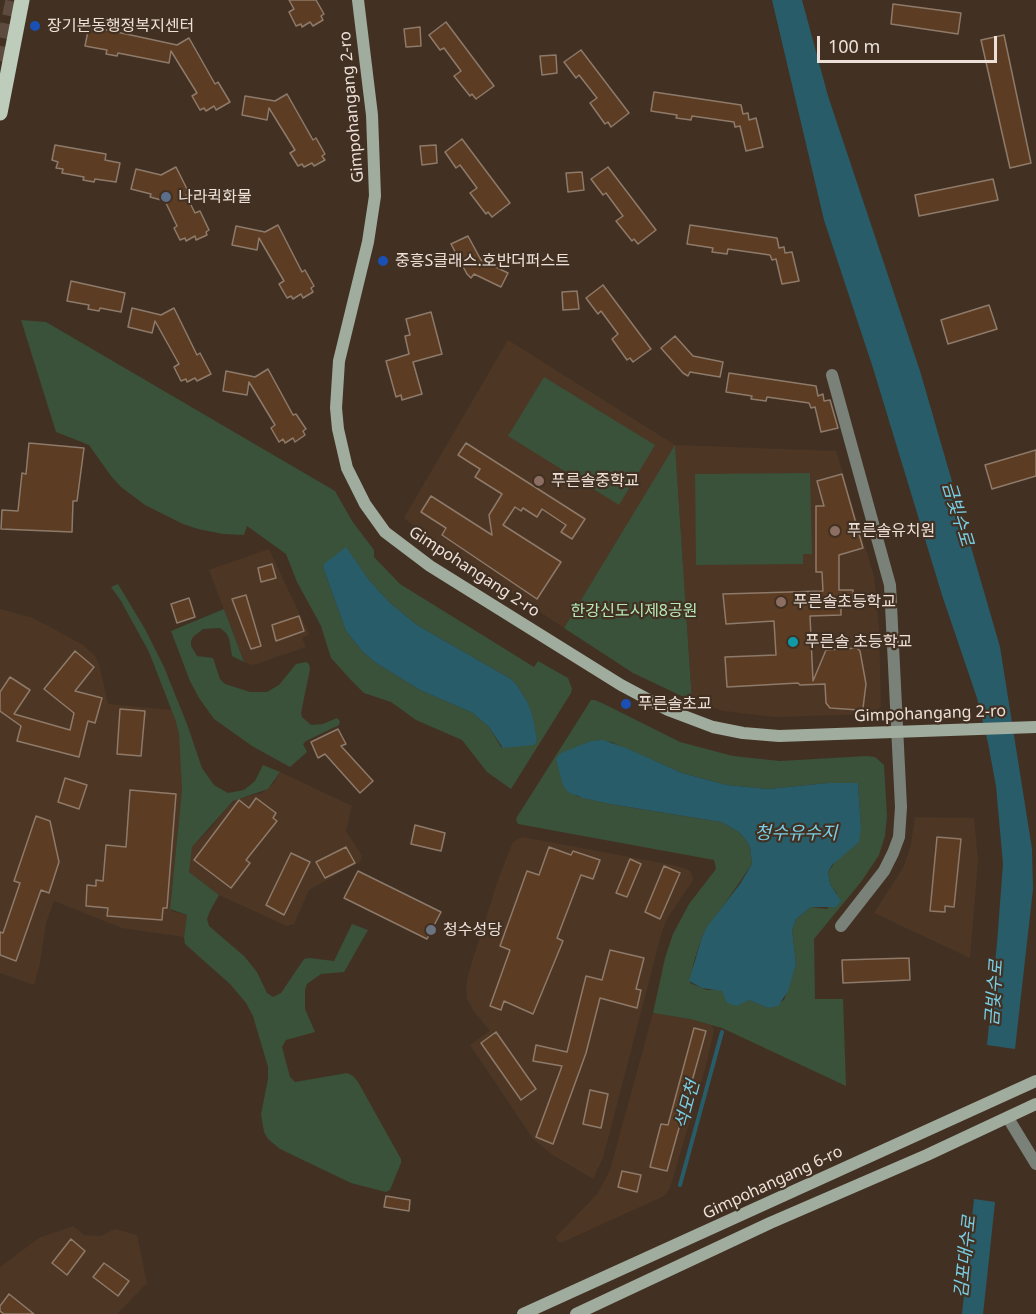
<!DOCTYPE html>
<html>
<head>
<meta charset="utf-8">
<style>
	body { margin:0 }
	#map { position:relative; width:1036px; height:1314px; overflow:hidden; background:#423123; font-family:"Noto Sans",sans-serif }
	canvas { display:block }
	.scale { position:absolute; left:817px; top:36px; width:180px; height:27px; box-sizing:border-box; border:3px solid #ece0d8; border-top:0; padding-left:8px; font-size:18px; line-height:21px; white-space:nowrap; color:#ece0d8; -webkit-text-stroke:4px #423123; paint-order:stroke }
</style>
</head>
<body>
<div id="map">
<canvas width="1036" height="1314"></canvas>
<div class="scale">100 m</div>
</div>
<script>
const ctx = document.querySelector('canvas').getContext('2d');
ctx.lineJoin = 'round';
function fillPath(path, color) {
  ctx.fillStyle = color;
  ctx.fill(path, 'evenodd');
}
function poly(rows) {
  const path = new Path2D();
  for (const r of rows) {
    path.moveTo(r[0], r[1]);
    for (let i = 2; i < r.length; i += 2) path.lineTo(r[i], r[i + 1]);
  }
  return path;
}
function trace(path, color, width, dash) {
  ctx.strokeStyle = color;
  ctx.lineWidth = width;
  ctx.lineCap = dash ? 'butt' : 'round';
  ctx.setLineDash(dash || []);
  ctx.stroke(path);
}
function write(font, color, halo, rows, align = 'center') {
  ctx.font = font + ' "Noto Sans","Noto Sans KR",sans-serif';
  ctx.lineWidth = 4.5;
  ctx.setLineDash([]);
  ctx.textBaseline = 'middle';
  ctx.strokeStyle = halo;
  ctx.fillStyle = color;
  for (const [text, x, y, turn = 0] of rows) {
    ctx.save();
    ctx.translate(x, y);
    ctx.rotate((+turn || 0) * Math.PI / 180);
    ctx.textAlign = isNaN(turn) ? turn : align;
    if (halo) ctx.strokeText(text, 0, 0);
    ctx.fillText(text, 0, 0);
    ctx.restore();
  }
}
const built = poly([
	[508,340,675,445,836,451,874,576,879,627,881,707,871,714,775,717,724,711,692,701,675,446,564,628,439,545,404,518],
	[269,549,309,634,302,638,306,647,253,665,244,662,209,570],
	[0,609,33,618,83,645,95,656,99,664,108,704,172,710,179,734,181,754,182,789,170,906,172,911,187,915,184,937,122,928,54,901,46,923,40,963,34,985,0,973],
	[280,772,352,806,346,831,362,856,360,862,309,890,294,924,287,926,219,895,189,872,188,869,192,847,211,828,227,808,237,799,262,793,274,783],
	[915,817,974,818,978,860,970,958,874,913,904,866,911,844],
	[522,837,667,864,684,868,690,871,693,878,692,882,668,917,662,931,603,1158,593,1179,553,1155,533,1139,470,1045,490,1031,473,1010,467,999,466,987,468,975,499,877,513,842],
	[653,1013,690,1019,712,1025,714,1031,705,1069,670,1188,664,1196,563,1242,558,1242,556,1237,598,1193,610,1170],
	[73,1226,84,1235,101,1236,115,1229,137,1235,147,1283,117,1314,0,1314,0,1267,39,1238]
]);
const green = poly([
	[21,320,46,322,335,491,352,521,374,550,374,557,400,584,534,667,538,661,568,678,572,689,571,693,511,789,487,772,462,740,416,720,391,702,364,693,351,680,331,658,321,626,297,582,286,554,247,526,244,535,223,534,198,529,183,524,145,505,121,487,111,476,89,445,56,432],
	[346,548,369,580,389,602,417,625,511,679,517,685,528,703,537,741,501,747,489,727,473,713,420,690,376,663,363,652,346,631,323,567],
	[544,377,655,445,619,505,508,436],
	[675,445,692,701,633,673,564,628],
	[810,473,812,554,803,554,803,564,696,565,695,474],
	[118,584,145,629,164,667,187,724,202,768,214,785,228,793,244,790,255,781,263,765,280,772,268,789,233,801,192,847,189,872,219,895,210,911,207,919,209,926,244,956,257,972,267,993,273,997,281,993,304,959,309,958,334,961,352,924,368,930,344,972,321,974,307,984,305,990,305,1009,315,1032,286,1040,282,1047,290,1077,295,1082,347,1073,353,1076,358,1082,401,1159,401,1163,390,1190,386,1192,351,1183,280,1149,268,1139,264,1132,261,1114,268,1079,268,1067,253,1016,246,1003,230,984,185,944,184,937,187,915,170,909,182,789,179,734,175,719,149,652,121,601,111,587],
	[224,609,244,662,232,656,229,638,226,633,220,628,203,629,193,637,191,641,191,646,197,656,213,658,220,679,225,684,250,692,267,692,279,685,296,664,306,662,309,664,310,669,301,713,302,717,311,725,323,724,337,718,340,721,339,725,306,741,303,744,307,752,290,767,252,746,214,719,199,698,190,681,171,631],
	[591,700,595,700,604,704,680,742,733,756,780,761,867,756,875,757,884,765,887,816,885,836,879,855,861,882,814,939,815,999,843,999,846,1086,722,1028,690,1019,653,1013,665,958,673,934,689,904,716,869,714,860,518,824,516,820,517,817],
	[591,741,611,742,682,773,727,785,768,789,828,783,858,783,861,827,828,872,830,884,837,894,827,909,811,907,796,919,794,924,792,930,796,964,784,1000,768,1008,749,1000,724,993,722,990,707,990,690,983,694,961,702,937,752,864,750,847,746,840,739,832,721,822,610,804,576,796,584,744]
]);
const water = poly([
	[772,0,802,0,828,96,920,371,1000,647,1032,849,1033,889,1015,1049,987,1045,997,943,1003,864,996,786,988,743,977,698,942,595,873,368,824,220],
	[346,547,369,580,389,602,417,625,511,679,517,685,528,703,533,718,537,741,534,745,503,748,489,727,473,713,420,690,376,663,363,652,346,631,323,567,324,564],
	[603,740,626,748,682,773,727,785,768,789,828,783,858,783,861,827,859,842,832,865,828,872,830,884,841,901,836,907,811,907,796,919,792,930,796,964,788,991,778,1006,768,1008,749,1000,737,1006,727,1003,722,991,702,988,689,981,702,937,707,927,740,884,752,864,750,847,746,840,739,832,721,822,610,804,583,798,568,792,563,785,556,759,561,753,591,741],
	[974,1199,995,1202,987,1278,983,1314,962,1314]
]);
const stream = poly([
	[680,1185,722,1032]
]);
const building = poly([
	[289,0,316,0,324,14,321,16,323,20,313,26,310,22,302,27,301,24,296,26,289,12,294,9,289,0],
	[893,4,961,13,958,34,891,24,893,4],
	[446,22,494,86,476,99,472,94,470,96,454,76,461,71,444,48,440,50,429,35,446,22],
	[89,26,177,45,189,38,215,84,218,82,230,102,216,110,214,106,206,111,204,108,200,110,192,96,197,93,171,51,169,63,118,53,117,56,106,54,107,50,85,46,89,26],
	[420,27,421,46,406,47,404,29,420,27],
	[1004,35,1031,163,1010,168,981,40,1004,35],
	[581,50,629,113,611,127,608,122,605,124,590,103,597,98,579,75,576,78,564,62,581,50],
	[556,55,557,73,542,75,540,56,556,55],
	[654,92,741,105,743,114,748,113,749,120,756,118,763,147,746,151,740,126,735,127,734,122,692,116,691,120,676,118,677,115,651,111,654,92],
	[287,94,313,140,316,138,325,154,322,156,325,160,314,166,312,163,304,167,302,164,298,166,290,153,295,150,269,108,267,120,242,115,245,96,275,101,287,94],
	[462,139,510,203,492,217,488,212,486,214,470,193,477,188,460,165,456,168,445,152,462,139],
	[55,145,106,154,105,160,120,163,116,182,95,179,94,182,83,180,84,177,62,173,63,169,56,168,58,162,52,160,55,145],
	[436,145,437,163,422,165,420,146,436,145],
	[176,167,189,193,186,195,195,213,200,211,209,230,206,232,207,235,196,240,195,236,186,241,185,238,180,240,174,228,177,226,165,201,150,197,151,194,131,189,136,169,161,175,176,167],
	[608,167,656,230,638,244,634,239,632,241,616,221,623,216,606,193,603,195,591,179,608,167],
	[582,172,584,190,568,192,566,173,582,172],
	[993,179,998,200,919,216,915,195,993,179],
	[278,225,302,272,305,270,314,286,311,288,313,292,303,298,301,294,293,299,291,296,287,298,279,284,284,281,259,238,257,250,232,245,236,226,265,232,278,225],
	[690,225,777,238,779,248,784,247,785,253,792,252,799,281,782,284,776,259,772,260,770,255,728,249,727,254,712,252,713,248,687,244,690,225],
	[468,236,481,260,508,273,501,287,474,274,471,278,467,274,451,244,468,236],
	[71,281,125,293,121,312,100,308,99,311,88,309,89,305,67,301,71,281],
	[603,285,651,349,633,362,630,358,627,360,612,339,618,334,601,311,598,314,586,298,603,285],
	[577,291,579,309,563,310,562,292,577,291],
	[989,305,997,329,948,344,941,320,989,305],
	[132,308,161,315,174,308,197,355,200,353,211,374,197,381,195,378,187,382,186,379,181,381,174,367,179,364,155,321,152,333,128,327,132,308],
	[431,312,442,354,413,362,422,394,402,400,401,395,396,397,386,361,409,354,405,336,410,335,406,319,431,312],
	[675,336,693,356,723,362,720,377,690,372,688,376,683,373,661,348,675,336],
	[268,369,293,415,296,414,306,429,303,431,305,435,295,442,293,438,285,443,283,439,279,442,271,428,275,425,249,382,247,395,223,391,226,371,255,377,268,369],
	[729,373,816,386,818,396,823,394,824,401,830,400,838,428,821,432,815,407,811,408,809,403,767,397,766,401,751,399,752,396,726,392,729,373],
	[29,443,84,448,77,501,73,501,72,532,1,529,2,510,18,511,22,473,26,474,29,443],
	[466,443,585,519,572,539,561,532,566,525,542,509,537,517,523,508,521,511,515,507,503,525,561,562,537,599,442,535,446,528,421,512,431,496,492,535,489,515,502,494,475,477,480,469,458,455,466,443],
	[1036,450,1036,476,992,489,985,465,1036,450],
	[842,474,863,548,839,555,839,590,853,590,853,606,841,607,841,615,810,616,813,681,826,650,857,648,860,651,866,684,863,708,859,710,830,708,826,703,825,684,800,685,798,683,727,687,725,657,776,655,774,621,726,624,723,594,823,591,822,572,816,572,816,506,824,506,817,481,842,474],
	[272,564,276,578,261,582,258,568,272,564],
	[246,595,261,646,251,649,232,599,246,595],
	[189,598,195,617,177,623,171,604,189,598],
	[299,616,304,631,276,641,272,625,299,616],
	[75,651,94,667,75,691,102,698,95,723,88,721,79,757,17,741,21,726,0,711,0,692,10,677,30,690,14,714,70,730,74,713,44,689,75,651],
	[120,709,145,711,141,756,117,754,120,709],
	[338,729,346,744,341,746,373,781,360,793,325,754,318,758,311,742,338,729],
	[65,778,87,785,79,809,58,802,65,778],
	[130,790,176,794,167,908,163,908,162,920,107,916,108,908,86,906,87,885,96,886,96,880,103,881,106,845,126,847,130,790],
	[256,798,276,813,273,818,277,821,246,860,250,863,231,888,194,860,239,800,249,808,256,798],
	[36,816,50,821,59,862,49,893,41,890,16,961,0,955,0,932,3,933,20,883,14,881,36,816],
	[415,825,445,833,441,851,411,844,415,825],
	[937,837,961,839,954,907,945,906,945,912,930,911,937,837],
	[346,847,355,863,325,878,316,862,346,847],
	[549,847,571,855,573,851,600,860,593,879,581,875,557,938,563,941,533,1014,504,1001,501,1010,490,1006,510,950,500,946,527,871,539,875,549,847],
	[291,853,310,862,284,915,266,905,291,853],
	[630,859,641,864,627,897,616,893,630,859],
	[664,866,680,873,660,919,645,912,664,866],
	[358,871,441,912,427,939,344,898,358,871],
	[610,950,644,958,636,989,641,990,637,1008,600,998,586,1053,553,1144,536,1137,562,1066,533,1061,536,1045,567,1052,586,976,602,980,610,950],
	[909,958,910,980,843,983,842,960,909,958],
	[694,1028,706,1031,667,1171,650,1167,661,1124,668,1125,694,1028],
	[496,1032,536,1089,521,1100,481,1043,496,1032],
	[590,1090,608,1094,601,1128,583,1124,590,1090],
	[622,1171,641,1175,637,1192,618,1187,622,1171],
	[386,1196,410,1200,409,1211,384,1207,386,1196],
	[71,1239,85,1251,67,1275,52,1263,71,1239],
	[104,1263,129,1281,118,1296,93,1277,104,1263],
	[9,1294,34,1314,4,1314,0,1311,0,1306,9,1294]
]);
const primaryTunnel = poly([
	[0,61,13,0]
]);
const street = poly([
	[832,375,890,585,901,807,899,837,893,853,884,871,841,926],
	[1008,1118,1036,1164]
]);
const secondary = poly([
	[358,0,372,115,375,196,368,242,339,361,336,408,338,429,347,468,365,504,385,532,430,566,621,685,668,710,713,727,743,733,779,736,1036,727],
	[523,1314,1036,1081],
	[576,1314,770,1223,927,1155,1036,1104]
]);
const primary = poly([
	[0,113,22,0]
]);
const markers = [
	[35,26,6,"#1a4fb4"],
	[166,197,6,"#5c6f8a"],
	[383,261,6,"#1a4fb4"],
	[539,481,6,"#8d6e63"],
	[835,531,6,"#8d6e63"],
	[781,602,6,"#8d6e63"],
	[793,642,6,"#0f9aa8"],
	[626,704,6,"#1a4fb4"],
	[431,930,6,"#6b7280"]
];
const poiNames = [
	["장기본동행정복지센터",47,26],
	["나라퀵화물",178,197],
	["중흥S클래스.호반더퍼스트",395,261],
	["푸른솔중학교",551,481],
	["푸른솔유치원",847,531],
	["푸른솔초등학교",793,602],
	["푸른솔 초등학교",805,642],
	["푸른솔초교",638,704],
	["청수성당",443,930]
];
const streetNames = [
	["Gimpohangang 2-ro",352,107,-95],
	["Gimpohangang 2-ro",474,572,33],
	["Gimpohangang 2-ro",930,714,-2],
	["Gimpohangang 6-ro",773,1183,-25]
];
const parkNames = [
	["한강신도시제8공원",634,611]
];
const waterNames = [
	["금빛수로",957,514,73],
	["청수유수지",796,834],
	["금빛수로",995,993,-86],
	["석모천",688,1105,-75],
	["김포대수로",966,1257,-84]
];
fillPath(built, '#4d3624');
fillPath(green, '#3a513a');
fillPath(water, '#285c69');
trace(stream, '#285c69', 4);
fillPath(building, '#5c3d23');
trace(building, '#8e7a6a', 1.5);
trace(primaryTunnel, '#5c4b3e', 15, [15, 8]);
trace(street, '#7a8178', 12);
trace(secondary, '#a0ac9e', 12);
trace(primary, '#becdbb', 15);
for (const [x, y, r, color] of markers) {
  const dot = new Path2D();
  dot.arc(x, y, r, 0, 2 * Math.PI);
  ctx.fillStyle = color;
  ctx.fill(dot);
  trace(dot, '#423123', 2);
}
write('16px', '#ece0d8', '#423123', poiNames, 'left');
write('16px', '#ece0d8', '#423123', streetNames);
write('16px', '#b4e8b4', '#423123', parkNames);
write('italic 18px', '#79cfe6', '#423123', waterNames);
</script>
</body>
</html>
